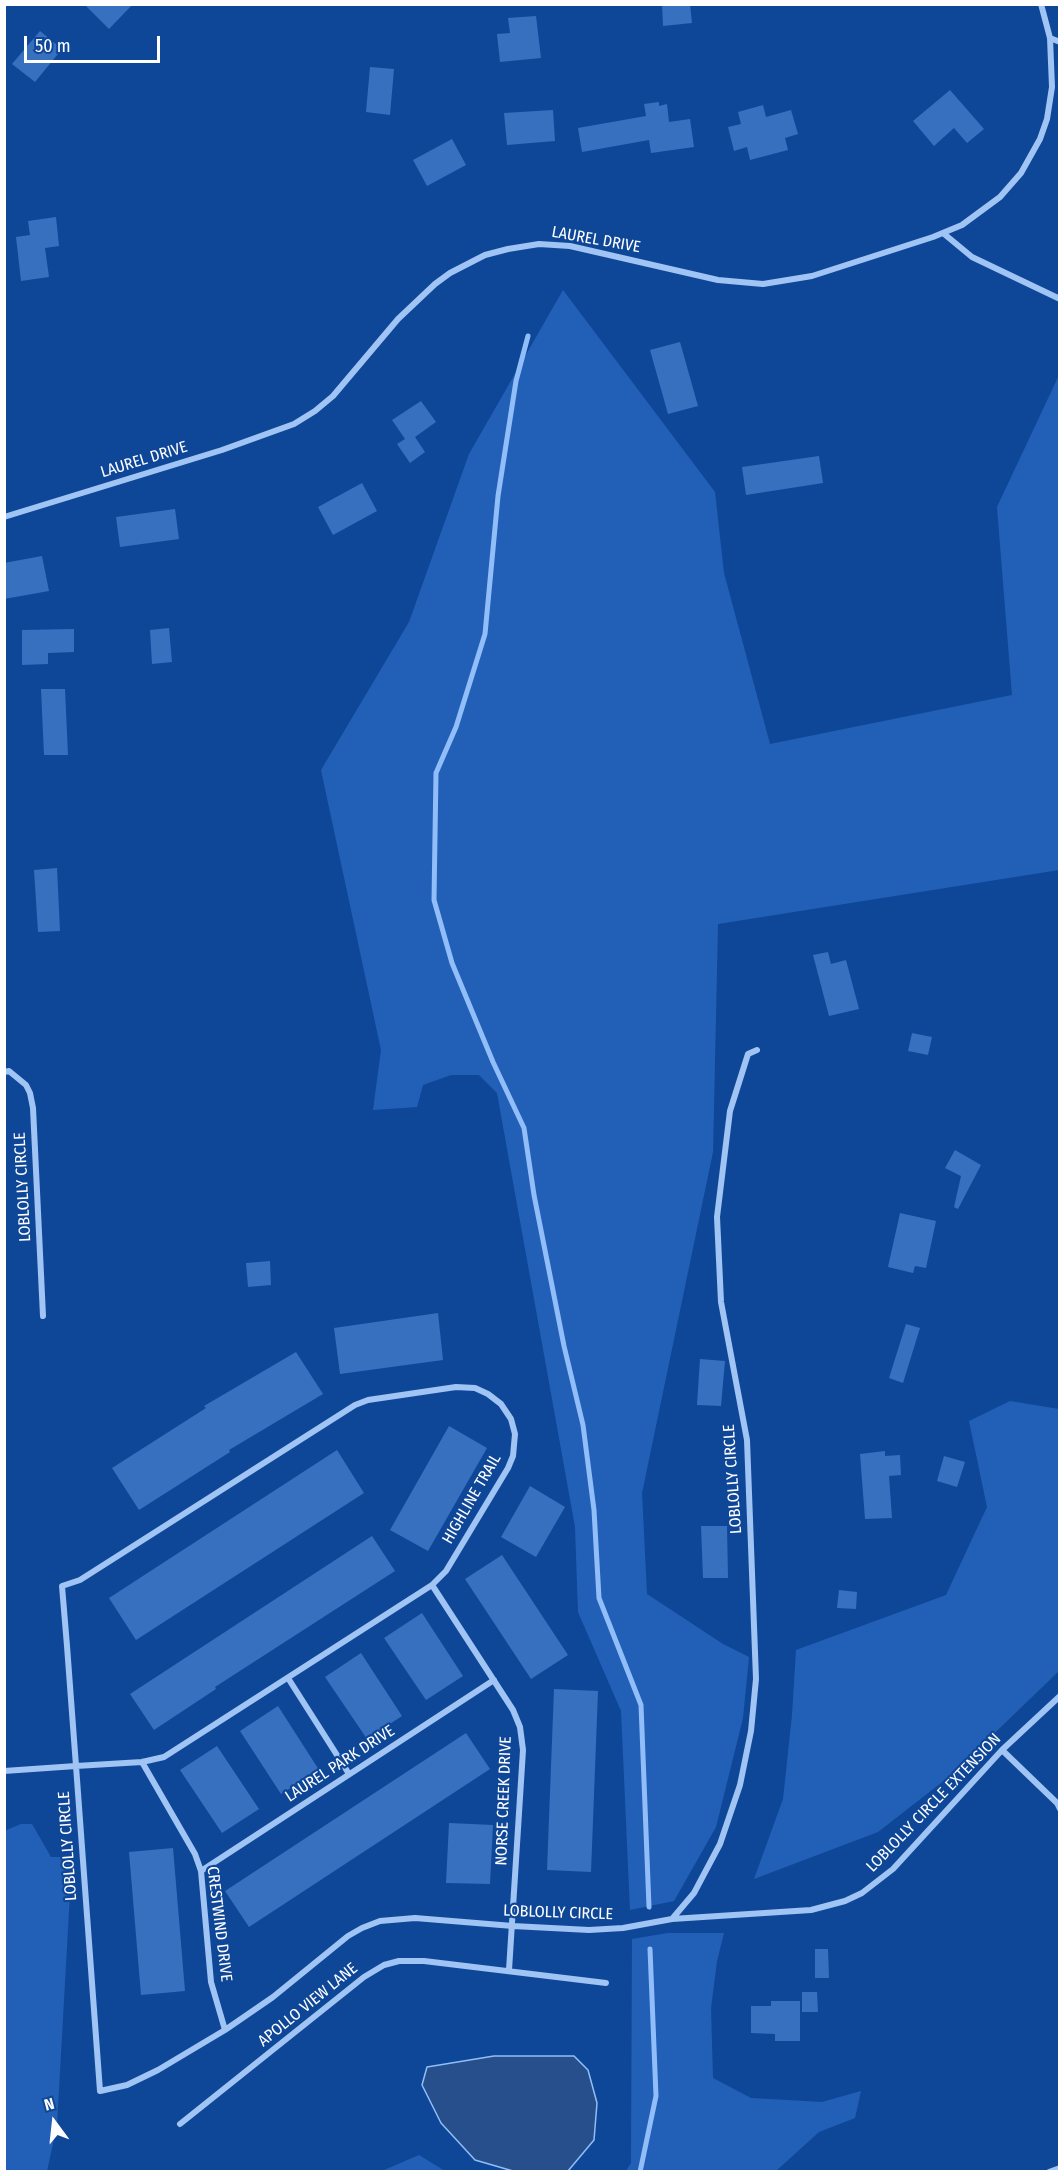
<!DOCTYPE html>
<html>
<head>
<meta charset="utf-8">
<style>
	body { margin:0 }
	#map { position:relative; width:1064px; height:2176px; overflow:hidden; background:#0f4798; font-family:"Fira Sans Condensed",sans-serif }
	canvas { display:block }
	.frame { position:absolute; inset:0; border:6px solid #fff; pointer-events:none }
	.north { position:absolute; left:24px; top:2092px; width:60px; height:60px; -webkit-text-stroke:4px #0f4798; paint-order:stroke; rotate:345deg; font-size:16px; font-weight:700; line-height:24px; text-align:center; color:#fff }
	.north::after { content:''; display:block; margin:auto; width:21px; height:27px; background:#fff; clip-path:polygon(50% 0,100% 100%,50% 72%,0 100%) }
	.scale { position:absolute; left:24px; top:36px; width:136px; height:27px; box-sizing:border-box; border:3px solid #fff; border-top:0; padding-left:8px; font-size:18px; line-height:21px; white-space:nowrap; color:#fff; -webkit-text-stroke:4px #0f4798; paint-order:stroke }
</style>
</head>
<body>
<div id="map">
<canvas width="1064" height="2176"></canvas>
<div class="frame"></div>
<div class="north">N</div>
<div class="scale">50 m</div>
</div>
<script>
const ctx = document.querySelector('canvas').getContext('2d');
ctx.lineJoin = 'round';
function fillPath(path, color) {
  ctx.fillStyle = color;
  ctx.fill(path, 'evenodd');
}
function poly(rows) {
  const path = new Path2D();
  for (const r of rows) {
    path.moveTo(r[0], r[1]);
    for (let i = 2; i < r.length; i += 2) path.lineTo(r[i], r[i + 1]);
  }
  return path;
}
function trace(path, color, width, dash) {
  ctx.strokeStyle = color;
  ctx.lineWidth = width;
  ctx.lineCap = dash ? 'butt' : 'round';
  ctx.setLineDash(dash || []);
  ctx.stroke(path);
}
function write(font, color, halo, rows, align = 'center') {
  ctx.font = font + ' "Fira Sans Condensed",sans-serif';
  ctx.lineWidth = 4.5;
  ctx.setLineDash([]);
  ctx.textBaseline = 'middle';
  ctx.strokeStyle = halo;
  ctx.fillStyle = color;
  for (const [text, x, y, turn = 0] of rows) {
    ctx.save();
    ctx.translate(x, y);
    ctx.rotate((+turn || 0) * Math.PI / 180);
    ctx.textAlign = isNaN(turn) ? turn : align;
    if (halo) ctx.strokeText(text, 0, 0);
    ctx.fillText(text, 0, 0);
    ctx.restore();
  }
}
const green = poly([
	[563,290,715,492,724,573,770,744,1012,695,997,507,1060,373,1059,870,718,924,713,1152,642,1493,647,1594,723,1644,749,1657,743,1718,716,1827,674,1901,630,1910,621,1711,578,1612,575,1527,497,1093,479,1075,451,1075,423,1085,417,1107,373,1110,381,1050,321,770,409,622,469,454],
	[1010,1401,1059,1409,1059,1671,950,1776,878,1832,754,1879,783,1799,792,1715,796,1650,946,1595,987,1507,969,1421],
	[21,1824,32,1824,51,1857,72,1857,57,2125,47,2171,5,2171,4,1831],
	[668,1933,724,1933,717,1961,711,2008,713,2078,751,2098,822,2102,861,2091,855,2118,819,2132,776,2171,626,2171,631,2163,632,1939],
	[419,2155,445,2171,382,2171]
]);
const water = poly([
	[494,2056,574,2056,588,2070,597,2103,594,2140,568,2171,513,2171,475,2160,441,2123,422,2085,427,2067,494,2056]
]);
const stream = poly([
	[528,336,516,381,498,496,485,634,456,727,436,773,434,900,452,963,493,1062,524,1128,534,1195,564,1346,583,1425,594,1510,599,1598,641,1705,649,1907],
	[640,2172,656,2096,650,1949]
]);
const building = poly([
	[84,4,133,4,109,29],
	[662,4,690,4,692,23,663,26],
	[536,16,541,58,500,62,497,34,510,33,508,18],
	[40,31,62,49,35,82,12,64],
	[370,67,394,69,390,115,366,112],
	[950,90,984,129,967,143,954,128,934,146,913,121],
	[659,102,659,106,667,104,669,122,690,119,694,147,651,153,649,140,582,152,578,128,646,116,644,104],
	[763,105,766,117,791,110,798,134,785,138,788,150,750,160,747,147,734,151,728,127,741,124,738,112],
	[553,110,555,141,507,145,504,113],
	[452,139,466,165,427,186,413,160],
	[56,217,59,246,45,248,49,277,21,281,16,237,30,235,28,221],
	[680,342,698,406,668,414,650,350],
	[421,401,436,422,415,437,425,452,410,463,397,444,405,439,392,420],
	[819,456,823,483,746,495,742,467],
	[362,483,377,511,333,535,318,507],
	[175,509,179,539,120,547,116,517],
	[42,556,49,591,4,599,4,563],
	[169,628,172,662,152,664,150,630],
	[74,629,74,652,48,653,48,664,22,665,22,630],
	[41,689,65,689,68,755,44,755],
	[57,868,60,931,38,932,34,870],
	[828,952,831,964,846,960,859,1009,829,1016,813,955],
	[912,1033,932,1037,928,1055,908,1051],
	[955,1150,981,1165,958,1209,954,1207,961,1176,945,1168],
	[900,1213,936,1221,926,1268,915,1266,913,1273,888,1267],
	[270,1261,271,1285,248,1287,246,1263],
	[438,1313,443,1360,340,1374,334,1328],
	[906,1324,920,1328,903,1383,889,1378],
	[296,1352,323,1394,229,1450,230,1452,139,1510,112,1468,206,1408,204,1406],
	[700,1359,725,1361,721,1406,697,1405],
	[449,1426,487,1448,428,1551,390,1530],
	[337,1450,364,1493,136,1640,109,1598],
	[885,1451,885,1456,900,1455,901,1475,889,1476,892,1518,865,1519,860,1454],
	[944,1456,965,1462,957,1487,937,1481],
	[530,1486,565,1507,536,1557,501,1537],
	[701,1526,727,1526,728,1578,703,1578],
	[372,1536,395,1571,215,1687,216,1689,154,1730,130,1694],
	[502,1555,568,1655,531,1679,465,1579],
	[839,1590,857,1592,856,1609,837,1608],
	[422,1613,463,1676,426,1700,384,1638],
	[361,1653,402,1716,367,1739,325,1677],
	[554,1689,598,1691,591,1872,547,1870],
	[278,1706,319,1770,281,1794,240,1731],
	[466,1733,490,1769,249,1927,225,1891],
	[217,1746,259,1809,222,1833,180,1770],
	[449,1823,493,1825,490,1884,446,1883],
	[173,1848,185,1991,141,1995,129,1852],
	[815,1949,828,1949,829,1978,815,1978],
	[802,1992,817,1992,818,2012,802,2012],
	[771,2001,800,2001,800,2041,775,2041,775,2034,751,2033,751,2006,771,2006]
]);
const minor = poly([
	[1050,38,1060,42],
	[943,233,972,257,1060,299],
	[4,517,222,450,294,424,315,411,333,396,398,319,435,284,450,273,485,255,508,249,539,244,570,246,718,280,763,284,812,276,933,237,962,225,1000,197,1021,173,1040,139,1047,119,1052,87,1050,38,1041,4],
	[4,1072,9,1071,26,1085,30,1093,33,1108,43,1316],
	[432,1585,513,1710,520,1727,523,1750,509,1970],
	[288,1678,349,1774],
	[1002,1750,1057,1803,1060,1809],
	[142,1762,195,1854,201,1871,211,1982,225,2030],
	[4,1771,76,1766,142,1762,164,1757,432,1585,446,1571,508,1468,513,1456,515,1434,511,1419,501,1404,488,1394,475,1388,456,1387,368,1400,355,1405,80,1580,62,1586,67,1646,76,1766,100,2091,127,2085,158,2070,225,2030,273,1997,348,1936,362,1928,380,1921,415,1918,513,1926,589,1930,623,1928,672,1919,694,1893,720,1844,740,1785,751,1731,756,1679,747,1440,721,1302,717,1217,730,1111,748,1054,757,1050],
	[201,1871,494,1680],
	[672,1919,811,1910,845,1901,862,1893,893,1869,1002,1750,1060,1696],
	[180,2124,364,1977,384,1965,399,1961,424,1961,606,1983],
	[1049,2172,1060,2168]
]);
const streetNames = [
	["LAUREL DRIVE",596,240,10],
	["LAUREL DRIVE",144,460,-17],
	["LOBLOLLY CIRCLE",23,1187,-93],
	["LOBLOLLY CIRCLE",733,1479,-94],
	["HIGHLINE TRAIL",472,1499,-60],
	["LAUREL PARK DRIVE",340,1764,-33],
	["NORSE CREEK DRIVE",504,1801,-88],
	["LOBLOLLY CIRCLE EXTENSION",934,1803,-46],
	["LOBLOLLY CIRCLE",68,1846,-94],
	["LOBLOLLY CIRCLE",558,1913,2],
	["CRESTWIND DRIVE",219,1924,83],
	["APOLLO VIEW LANE",308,2005,-39]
];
fillPath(green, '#2260b7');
fillPath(water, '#264f8b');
trace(water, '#91bef8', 1.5);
trace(stream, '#91bef8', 5);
fillPath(building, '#3870c0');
trace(minor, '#a0c4f4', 6);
write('16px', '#fff', '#0f4798', streetNames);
</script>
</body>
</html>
